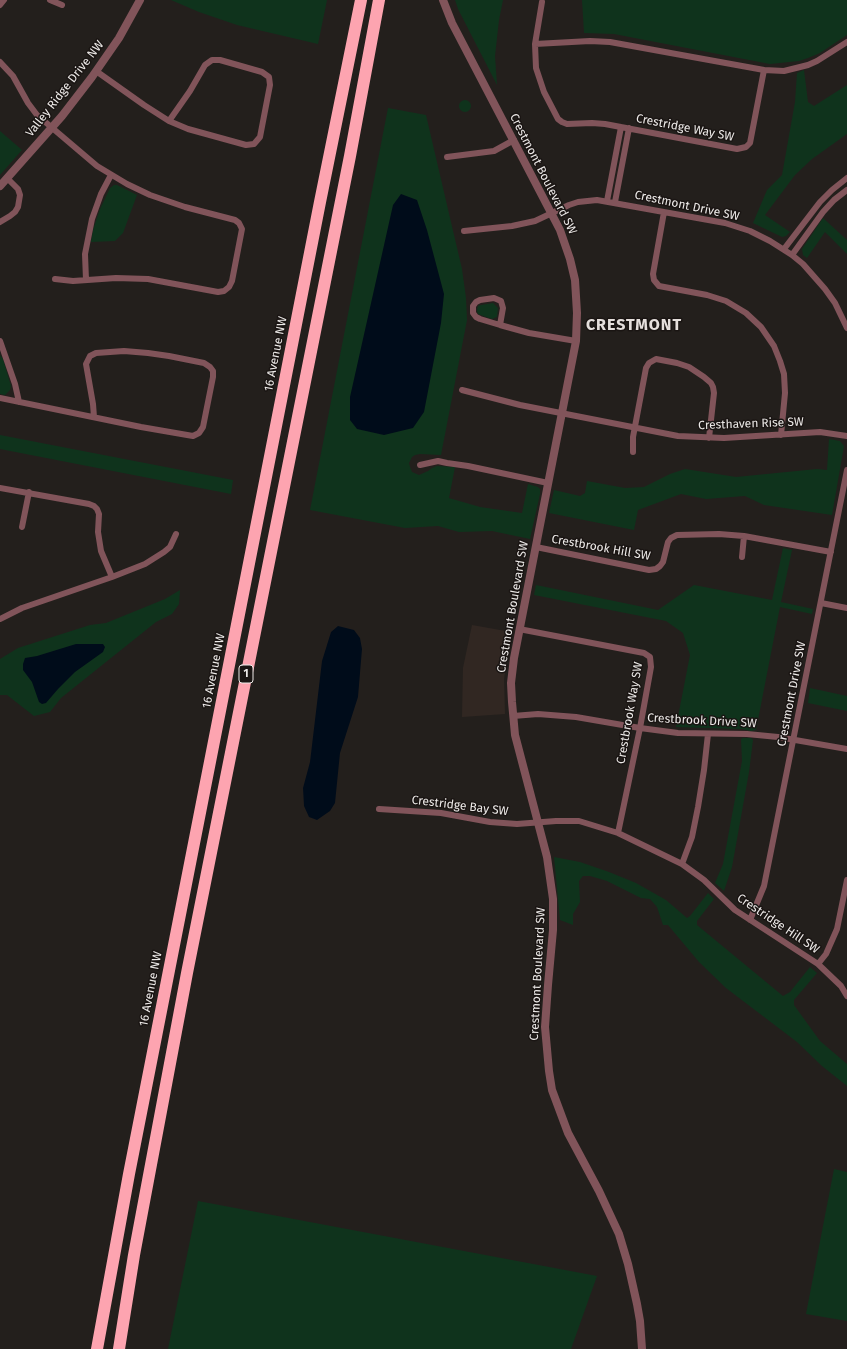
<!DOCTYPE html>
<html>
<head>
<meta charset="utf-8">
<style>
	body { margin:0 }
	canvas { display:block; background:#231f1c }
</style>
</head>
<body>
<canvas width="847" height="1349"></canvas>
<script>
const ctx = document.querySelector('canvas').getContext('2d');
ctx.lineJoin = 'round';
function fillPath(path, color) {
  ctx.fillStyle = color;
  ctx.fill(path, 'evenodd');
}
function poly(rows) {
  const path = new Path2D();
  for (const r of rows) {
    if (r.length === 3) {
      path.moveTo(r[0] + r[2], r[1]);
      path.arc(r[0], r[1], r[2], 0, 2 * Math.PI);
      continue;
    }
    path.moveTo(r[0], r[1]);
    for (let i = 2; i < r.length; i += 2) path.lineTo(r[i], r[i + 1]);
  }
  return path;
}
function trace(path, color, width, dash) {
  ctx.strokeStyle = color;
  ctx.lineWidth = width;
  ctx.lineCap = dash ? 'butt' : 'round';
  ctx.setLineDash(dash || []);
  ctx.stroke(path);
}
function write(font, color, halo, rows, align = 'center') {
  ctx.font = font + ' "Fira Sans",sans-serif';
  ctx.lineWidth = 3;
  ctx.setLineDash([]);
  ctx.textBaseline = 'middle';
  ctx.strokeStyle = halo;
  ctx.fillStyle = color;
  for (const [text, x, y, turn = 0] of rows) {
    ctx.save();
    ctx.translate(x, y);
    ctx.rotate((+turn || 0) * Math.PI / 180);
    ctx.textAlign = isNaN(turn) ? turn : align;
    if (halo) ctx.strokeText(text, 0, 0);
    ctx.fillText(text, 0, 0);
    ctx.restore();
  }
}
const built = poly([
	[472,625,511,632,504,679,505,714,462,717,463,668]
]);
const green = poly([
	[171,0,327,0,318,44,237,25,199,12],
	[455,0,503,0,499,20,495,56,497,85,458,9],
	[582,0,847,0,847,35,820,53,808,58,799,61,770,64,614,34,584,33],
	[804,70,808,102,814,106,847,85,847,134,812,159,795,175,765,215,790,232,786,236,782,237,753,223,767,190,782,175,795,102,797,73],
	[465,106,6],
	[388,108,426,115,454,235,462,269,466,298,467,320,441,455,420,454,415,455,412,457,409,463,410,467,412,472,419,475,428,471,432,468,437,466,455,467,449,498,480,507,522,513,528,484,538,487,540,489,540,494,530,539,492,531,459,532,438,526,405,528,310,510],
	[0,131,22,150,0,175],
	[114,185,117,185,137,195,123,233,115,241,91,242,93,230,100,209,110,188],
	[823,218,847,240,847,254,825,232,807,258,803,255,802,249,804,246],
	[493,303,498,308,497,317,492,319,478,314,477,311,478,306,481,305],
	[0,355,3,359,11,386,10,390,5,395,0,394],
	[0,435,233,480,231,494,0,449],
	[829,439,840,441,844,446,832,515,764,505,745,496,706,499,681,494,638,510,634,530,549,513,554,490,580,496,585,493,587,481,625,488,644,487,670,474,685,469,736,477,817,469,827,470],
	[783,548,792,550,781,602,813,609,812,614,780,607,756,730,751,731,742,729,676,727,690,655,683,633,666,621,534,595,536,585,658,610,694,585,772,600],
	[180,590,179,604,172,614,156,622,61,698,50,712,34,716,7,695,0,695,0,659,18,648,90,625,106,623,165,599],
	[810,688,847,696,847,711,808,703],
	[743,738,751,738,753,740,749,772,732,867,724,891,715,883,723,864,742,761,741,739],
	[554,857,580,862,609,872,636,883,666,900,687,918,690,916,708,893,714,899,697,921,697,925,783,996,790,992,810,967,817,973,794,1000,794,1005,820,1041,847,1064,847,1086,822,1066,797,1042,726,988,699,962,668,925,663,925,657,907,650,899,641,898,607,881,590,876,583,876,579,881,580,902,573,914,573,925,560,920],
	[834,1169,847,1172,847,1321,806,1314],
	[198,1201,597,1276,571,1349,168,1349]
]);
const water = poly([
	[401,194,417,200,427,230,444,294,441,323,424,412,413,428,384,435,357,429,350,420,350,397,393,205],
	[338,626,354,630,360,638,362,649,358,697,340,753,335,803,330,811,317,820,309,817,304,806,303,788,310,762,322,661,331,632],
	[76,644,103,644,105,647,103,652,75,672,58,689,46,703,42,704,39,702,32,682,23,670,23,664,25,658,37,656]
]);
const minor = poly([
	[50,0,62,5],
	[0,5,4,0],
	[535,44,590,41,610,42,764,70,750,143,746,147,737,149,605,124,592,123,567,124,562,122,558,119,544,92,536,68,535,44,542,2],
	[0,62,13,76,28,103,37,115,97,166,127,184,150,195,185,207,235,220,239,223,242,229,232,281,229,287,224,291,218,292,148,279,116,278,73,281,55,279],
	[764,70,784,71,808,65,817,61,847,42],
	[96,71,144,105,169,121,188,129,246,145,254,144,260,137,270,85,269,77,262,72,220,60,212,60,205,65,190,91,169,121],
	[447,157,494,151,514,140],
	[607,201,621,127],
	[615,202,629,128],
	[664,212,653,274,654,280,659,286,707,295,726,301,746,313,761,327,774,346,780,361,784,374,785,393,781,435],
	[0,222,10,216,15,212,18,207,20,195,18,189,7,178],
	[464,231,512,226,535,221,569,205,578,202,597,200,725,223,750,231,770,241,792,255,803,264,825,289,835,303,847,328],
	[784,249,820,202,832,190,847,178],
	[792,255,823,212,834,200,847,190],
	[86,280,85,254,92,219,101,194,111,175],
	[500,325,503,308,501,301,494,298,480,300,476,302,473,306,473,313,476,317,480,319,500,325,529,333,576,341],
	[0,341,15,384,19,402],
	[462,390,520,405,678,436,724,438,820,432,847,436],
	[0,398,141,427,193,436,199,433,203,427,213,377,213,371,210,367,204,363,169,356,148,353,124,351,96,353,90,356,86,364,93,404,94,417],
	[633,452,633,437,646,368,649,363,656,359,677,363,689,367,704,377,711,383,713,387,714,393,709,438],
	[420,465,438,461,447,463,468,466,548,483],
	[0,488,89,504,94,506,97,509,99,514,98,532,101,551,112,577,22,608,0,619],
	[22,527,29,492],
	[536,547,649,570,656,569,660,566,663,562,668,542,671,538,677,535,719,534,744,536,831,552],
	[742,557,744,536],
	[112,577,145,564,164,552,170,547,176,534],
	[821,603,847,608],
	[519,629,644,653,650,657,651,667,640,728,618,833],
	[513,716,538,714,576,717,640,728,678,733,747,734,778,737,847,749],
	[379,809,441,813,490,822,517,824,556,821,579,821,618,833,682,864,704,880,735,910,818,964,841,986,847,996],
	[682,864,692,837,698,807,704,770,708,734],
	[750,920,764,886,847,470],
	[818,964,826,954,837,929,847,880]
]);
const tertiary = poly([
	[443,0,452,23,560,230,570,259,575,280,577,313,576,341,514,658,511,683,512,702,515,735,547,857,553,899,553,930,548,985,545,1027,549,1071,552,1090,568,1133,599,1191,619,1234,628,1264,637,1304,640,1321,642,1349],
	[0,186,62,116,92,77,119,38,140,0]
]);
const motorway = poly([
	[97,1349,129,1174,320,202,361,0],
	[119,1349,134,1255,187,973,350,156,379,0]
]);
const shields = [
	[246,674,14]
];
const shieldNames = [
	["1",246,674]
];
const streetNames = [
	["Valley Ridge Drive NW",65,89,-52],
	["Crestridge Way SW",685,128,11],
	["Crestmont Boulevard SW",543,174,63],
	["Crestmont Drive SW",687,206,12],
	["16 Avenue NW",276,354,-79],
	["Cresthaven Rise SW",751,424,-2],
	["Crestbrook Hill SW",601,548,10],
	["Crestmont Boulevard SW",513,607,-80],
	["16 Avenue NW",214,671,-79],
	["Crestmont Drive SW",792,694,-79],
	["Crestbrook Way SW",630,713,-80],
	["Crestbrook Drive SW",702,721,3],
	["Crestridge Bay SW",460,806,7],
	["Crestridge Hill SW",778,924,34],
	["Crestmont Boulevard SW",538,974,-87],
	["16 Avenue NW",151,989,-79]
];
const districtNames = [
	["CRESTMONT",634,326]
];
fillPath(built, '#312722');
fillPath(green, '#0f331c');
fillPath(water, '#000c1a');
trace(minor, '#81545a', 6);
trace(tertiary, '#81545a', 8);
trace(motorway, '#fda4b0', 12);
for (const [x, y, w] of shields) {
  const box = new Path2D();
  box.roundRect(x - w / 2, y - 9, w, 18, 3);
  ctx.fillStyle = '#1a1513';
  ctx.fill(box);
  trace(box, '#edeae8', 1);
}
write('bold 11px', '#edeae8', null, shieldNames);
write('12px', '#edeae8', '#1a1513', streetNames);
ctx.letterSpacing = '1px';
write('bold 16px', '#e5dfdc', '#1a1513', districtNames);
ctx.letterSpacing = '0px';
</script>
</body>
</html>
